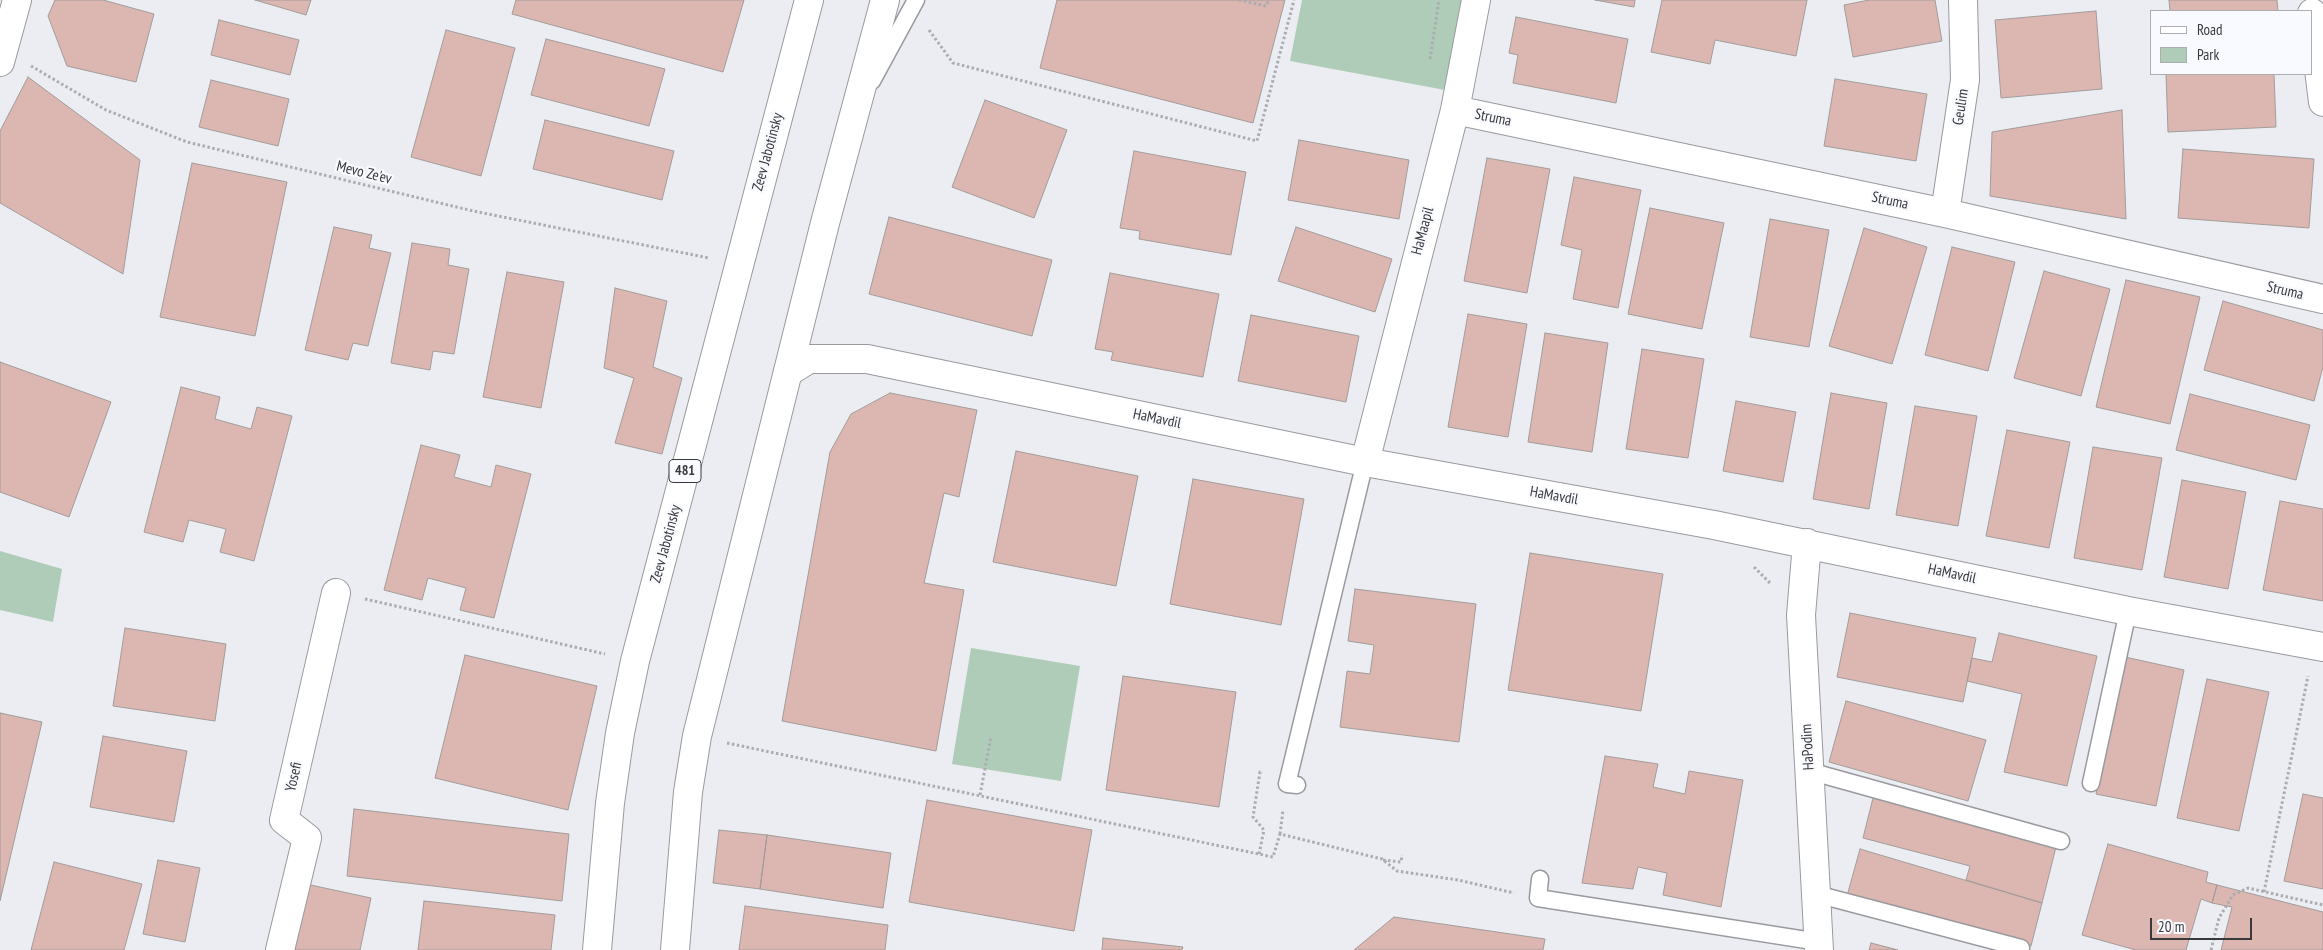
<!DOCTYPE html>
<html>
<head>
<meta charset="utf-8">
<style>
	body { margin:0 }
	#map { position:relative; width:2323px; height:950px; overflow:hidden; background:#ebedf2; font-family:"PT Sans Narrow",sans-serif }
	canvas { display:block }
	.legend { position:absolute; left:2150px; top:10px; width:162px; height:65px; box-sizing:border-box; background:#f9faff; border:1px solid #acadb1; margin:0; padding:6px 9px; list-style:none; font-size:15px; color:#38393b }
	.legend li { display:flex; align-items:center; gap:10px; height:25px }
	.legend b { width:25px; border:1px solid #acadb1 }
	.scale { position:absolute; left:2150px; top:918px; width:102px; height:22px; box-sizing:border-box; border:2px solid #38393b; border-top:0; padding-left:6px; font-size:15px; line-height:18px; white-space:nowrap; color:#38393b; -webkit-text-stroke:4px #f9faff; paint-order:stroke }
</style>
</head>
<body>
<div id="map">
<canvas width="2323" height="950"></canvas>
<ul class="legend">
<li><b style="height:6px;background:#fff"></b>Road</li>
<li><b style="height:14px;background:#afccb8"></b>Park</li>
</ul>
<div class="scale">20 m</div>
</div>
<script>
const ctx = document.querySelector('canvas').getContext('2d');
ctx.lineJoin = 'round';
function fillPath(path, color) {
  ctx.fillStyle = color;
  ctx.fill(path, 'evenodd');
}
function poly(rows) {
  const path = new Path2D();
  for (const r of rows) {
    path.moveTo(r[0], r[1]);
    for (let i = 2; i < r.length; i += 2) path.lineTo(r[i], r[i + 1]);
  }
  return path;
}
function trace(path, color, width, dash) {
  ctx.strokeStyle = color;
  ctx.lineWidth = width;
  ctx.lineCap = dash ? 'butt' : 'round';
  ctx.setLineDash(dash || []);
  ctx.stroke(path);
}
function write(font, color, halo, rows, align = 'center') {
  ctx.font = font + ' "PT Sans Narrow",sans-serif';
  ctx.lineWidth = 4.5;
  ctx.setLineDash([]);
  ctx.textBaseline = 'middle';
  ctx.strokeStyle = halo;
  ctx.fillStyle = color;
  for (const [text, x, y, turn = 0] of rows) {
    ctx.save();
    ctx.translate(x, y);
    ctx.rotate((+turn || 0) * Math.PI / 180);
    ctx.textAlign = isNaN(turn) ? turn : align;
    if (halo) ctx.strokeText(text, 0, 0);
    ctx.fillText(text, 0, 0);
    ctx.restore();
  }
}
const green = poly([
	[1302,0,1462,0,1445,90,1290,61],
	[0,551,62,569,53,622,0,610],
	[971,648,1080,666,1061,781,952,764]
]);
const building = poly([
	[55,0,103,0,154,14,136,82,67,66,48,16,55,0],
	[255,0,311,0,306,15,255,0],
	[516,0,744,0,723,72,512,14,516,0],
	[1057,0,1285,0,1253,123,1040,68,1057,0],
	[1595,0,1635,0,1634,7,1595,0],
	[1662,0,1807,0,1796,56,1715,40,1710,64,1651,52,1662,0],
	[1869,0,1935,0,1942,41,1853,57,1844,5,1869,0],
	[2169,0,2277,0,2278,11,2170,11,2169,0],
	[2096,11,2102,89,2001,98,1995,20,2096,11],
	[1516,17,1628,39,1616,103,1513,83,1518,55,1509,53,1516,17],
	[219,20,299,40,290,75,211,55,219,20],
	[446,30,515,48,481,176,411,157,446,30],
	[546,39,665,69,649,126,531,95,546,39],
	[2166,74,2274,74,2276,127,2168,132,2166,74],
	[28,77,140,160,123,274,0,203,0,131,28,77],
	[1835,79,1927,94,1916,161,1824,146,1835,79],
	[211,80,289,99,278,146,199,127,211,80],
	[985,100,1067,130,1034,218,952,187,985,100],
	[2122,110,2126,219,1990,196,1992,132,2122,110],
	[545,120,674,151,662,200,533,169,545,120],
	[1299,140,1409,160,1399,219,1288,200,1299,140],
	[2183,149,2314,159,2309,228,2178,218,2183,149],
	[1134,151,1246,172,1231,255,1139,239,1140,231,1120,228,1134,151],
	[1487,158,1550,169,1527,293,1464,281,1487,158],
	[192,163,287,182,255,336,160,317,192,163],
	[1574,177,1641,190,1618,308,1573,299,1582,250,1561,245,1574,177],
	[1650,208,1724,223,1702,329,1628,314,1650,208],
	[889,217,1052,260,1032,336,869,294,889,217],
	[1770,219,1829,230,1809,347,1750,337,1770,219],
	[334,227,372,235,369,248,391,253,368,346,353,343,348,360,305,350,334,227],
	[1296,227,1392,259,1375,312,1278,281,1296,227],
	[1864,228,1927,247,1892,364,1829,346,1864,228],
	[412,243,450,249,448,265,469,269,454,354,433,351,430,370,391,363,412,243],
	[1952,247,2015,262,1988,371,1925,355,1952,247],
	[2044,271,2110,289,2081,396,2014,378,2044,271],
	[507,272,564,282,541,408,483,397,507,272],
	[1110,273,1219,294,1203,377,1111,360,1113,352,1095,349,1110,273],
	[2126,280,2200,297,2170,424,2096,407,2126,280],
	[615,288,667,301,653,367,682,378,662,454,615,443,634,378,604,368,615,288],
	[2223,301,2323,330,2323,367,2314,401,2204,370,2223,301],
	[1468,314,1527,324,1508,437,1448,427,1468,314],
	[1251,315,1359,336,1346,402,1238,381,1251,315],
	[1545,333,1608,343,1592,452,1528,442,1545,333],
	[1642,349,1704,359,1688,458,1626,449,1642,349],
	[0,362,111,402,69,517,0,492,0,362],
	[181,387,220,397,215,419,251,429,257,407,292,416,254,561,220,552,226,529,189,520,183,542,144,532,181,387],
	[890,393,977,410,959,497,944,493,924,583,964,590,936,751,782,721,830,452,851,414,890,393],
	[1831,393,1887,403,1869,509,1813,499,1831,393],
	[2190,394,2310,425,2296,480,2176,450,2190,394],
	[1736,401,1796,412,1783,482,1723,471,1736,401],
	[1915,406,1977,416,1958,526,1896,515,1915,406],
	[2007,430,2070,442,2049,548,1986,536,2007,430],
	[421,445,460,455,454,477,491,487,496,465,531,474,494,618,460,610,466,588,428,578,422,600,384,590,421,445],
	[2093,447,2162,458,2142,570,2074,558,2093,447],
	[1016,451,1138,476,1116,586,993,562,1016,451],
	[1193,479,1304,499,1281,625,1170,604,1193,479],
	[2182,480,2246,492,2228,589,2164,577,2182,480],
	[2280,501,2323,509,2323,601,2263,590,2280,501],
	[1530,553,1663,574,1641,711,1508,690,1530,553],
	[1355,589,1476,604,1459,742,1340,727,1347,671,1370,674,1374,645,1348,641,1355,589],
	[1850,613,1976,638,1963,702,1837,677,1850,613],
	[125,628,226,644,215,721,113,706,125,628],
	[1999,633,2097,656,2067,786,2004,772,2022,694,1967,681,1972,658,1992,662,1999,633],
	[465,655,597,686,568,810,435,778,465,655],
	[2125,657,2184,670,2156,806,2096,794,2125,657],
	[1123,676,1236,692,1219,807,1106,790,1123,676],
	[2207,679,2269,692,2239,831,2177,818,2207,679],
	[1846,701,1986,740,1968,801,1829,762,1846,701],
	[0,713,42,722,0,901,0,713],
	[103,736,187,751,174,822,90,807,103,736],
	[1605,756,1658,764,1653,787,1685,794,1689,771,1743,780,1721,907,1663,895,1667,873,1638,867,1633,889,1582,883,1605,756],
	[2303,794,2323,798,2323,889,2284,881,2303,794],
	[1873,798,2056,847,2042,903,1966,880,1970,866,1863,838,1873,798],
	[927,800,1092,830,1074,931,909,902,927,800],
	[354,809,569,834,562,901,347,876,354,809],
	[719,830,767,835,760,889,713,883,719,830],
	[767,835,891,853,883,908,760,889,767,835],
	[2108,844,2208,872,2206,882,2217,885,2212,903,2201,899,2186,950,2136,950,2082,935,2108,844],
	[1860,849,2042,903,2031,946,1847,896,1860,849],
	[158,860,200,868,185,942,143,934,158,860],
	[54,862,142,884,124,950,31,950,54,862],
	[306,884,371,898,360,950,291,950,306,884],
	[2217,885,2323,912,2323,950,2221,950,2232,907,2212,903,2217,885],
	[424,901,555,915,551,950,418,950,424,901],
	[745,906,888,925,885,950,739,950,745,906],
	[1394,917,1545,939,1543,950,1354,950,1394,917],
	[1103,938,1183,947,1182,950,1102,950,1103,938],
	[1871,943,1898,950,1869,950,1871,943]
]);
const path = poly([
	[1239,0,1266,6,1269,0],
	[929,30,953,63,1257,141,1294,0],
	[1430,59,1439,0],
	[31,66,106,110,187,142,473,211,709,258],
	[1754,567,1771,584],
	[365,599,605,654],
	[727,743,1273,857,1280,834,1382,859,1397,871,1458,880,1514,893],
	[980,795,991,737],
	[1280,834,1283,810],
	[1259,854,1264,830,1253,817,1260,772,1263,772],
	[1383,860,1401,862,1402,855],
	[2264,892,2308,676],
	[2211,950,2219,918,2233,895,2248,888,2323,905]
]);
const service = poly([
	[872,81,916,0],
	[1809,771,2061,841],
	[2091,783,2128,611],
	[1297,785,1287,784,1365,462],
	[1540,879,1538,898,1819,942],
	[1816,894,2021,948]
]);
const minor = poly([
	[2312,13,2323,102],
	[0,62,17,0],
	[1455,110,1945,213,2323,299],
	[1945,213,1965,80,1963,0],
	[788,372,809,359,867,359,1365,462,1714,525,2128,611,2323,647],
	[1365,462,1455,110,1476,0],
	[1807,543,1801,615,1819,950],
	[280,950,307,838,284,820,336,593]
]);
const primary = poly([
	[597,950,610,803,620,733,635,661,809,0],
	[675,950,688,792,697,736,825,223,885,0]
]);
const shields = [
	[685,471,32]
];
const shieldNames = [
	["481",685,471]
];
const streetNames = [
	["Geulim",1961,107,-81],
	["Struma",1493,118,12],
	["Zeev Jabotinsky",768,152,-75],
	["Mevo Ze'ev",364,173,14],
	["Struma",1890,201,12],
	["HaMaapil",1423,231,-75],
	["Struma",2285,291,13],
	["HaMavdil",1157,419,12],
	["HaMavdil",1554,496,10],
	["Zeev Jabotinsky",666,544,-75],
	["HaMavdil",1952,574,12],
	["HaPodim",1808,747,-93],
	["Yosefi",294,777,-77]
];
fillPath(green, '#afccb8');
fillPath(building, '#dcb6b0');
trace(building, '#a29c9b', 1);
trace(service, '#999a9f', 19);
trace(minor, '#999a9f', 30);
trace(primary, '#999a9f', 30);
trace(path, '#aaacb0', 3, [2.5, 2.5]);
trace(service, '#fff', 16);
trace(minor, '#fff', 28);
trace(primary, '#fff', 28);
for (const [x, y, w] of shields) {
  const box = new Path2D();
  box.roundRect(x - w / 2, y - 11.5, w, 23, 4);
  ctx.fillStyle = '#f9faff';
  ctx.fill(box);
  trace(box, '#38393b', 1);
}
write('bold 14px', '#38393b', null, shieldNames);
write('15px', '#38393b', '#f9faff', streetNames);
</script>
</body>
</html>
